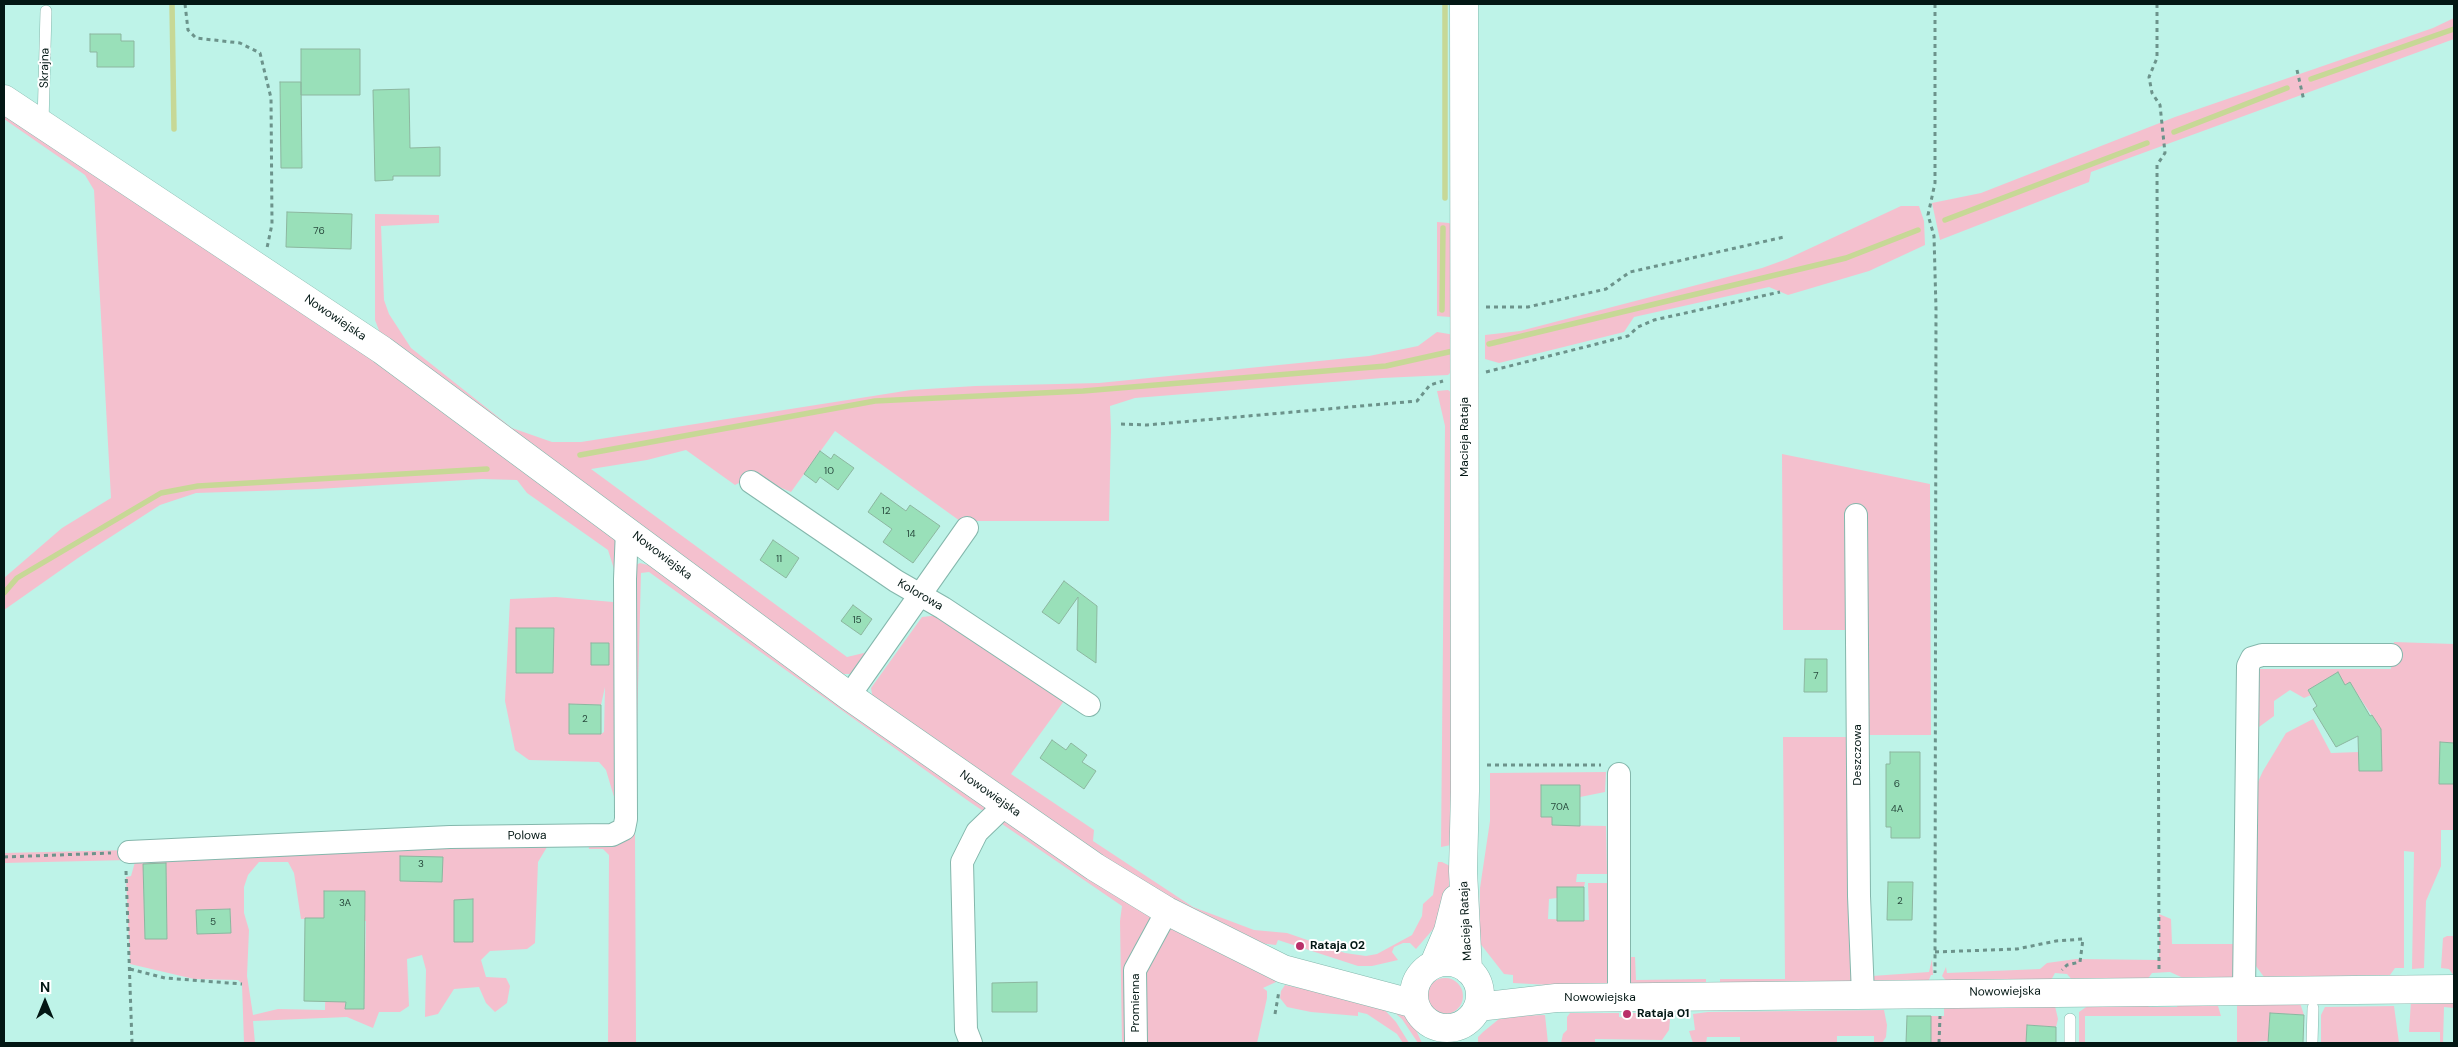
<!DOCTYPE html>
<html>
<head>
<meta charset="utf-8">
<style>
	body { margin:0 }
	#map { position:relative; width:2458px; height:1047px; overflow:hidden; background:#bef3e8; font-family:"DM Sans",sans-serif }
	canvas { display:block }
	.frame { position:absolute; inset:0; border:5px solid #031714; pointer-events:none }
	.north { position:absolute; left:20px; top:977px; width:50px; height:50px; -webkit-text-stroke:4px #fff; paint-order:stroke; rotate:0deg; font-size:14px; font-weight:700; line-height:20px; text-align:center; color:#031714 }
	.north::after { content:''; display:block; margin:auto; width:18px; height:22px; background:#031714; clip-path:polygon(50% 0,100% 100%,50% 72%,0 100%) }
</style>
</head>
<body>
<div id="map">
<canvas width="2458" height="1047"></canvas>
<div class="frame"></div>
<div class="north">N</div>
</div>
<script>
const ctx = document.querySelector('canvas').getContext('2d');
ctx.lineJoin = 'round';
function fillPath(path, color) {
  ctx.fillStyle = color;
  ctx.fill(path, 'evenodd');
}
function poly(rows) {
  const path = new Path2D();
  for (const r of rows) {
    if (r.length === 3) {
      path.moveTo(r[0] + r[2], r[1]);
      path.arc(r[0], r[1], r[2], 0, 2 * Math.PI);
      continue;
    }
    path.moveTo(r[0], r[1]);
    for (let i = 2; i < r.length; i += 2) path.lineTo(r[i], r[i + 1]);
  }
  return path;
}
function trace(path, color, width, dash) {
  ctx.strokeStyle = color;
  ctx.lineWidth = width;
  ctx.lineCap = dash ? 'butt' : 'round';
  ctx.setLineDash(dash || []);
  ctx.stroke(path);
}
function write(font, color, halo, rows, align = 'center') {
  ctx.font = font + ' "DM Sans",sans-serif';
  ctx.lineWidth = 4;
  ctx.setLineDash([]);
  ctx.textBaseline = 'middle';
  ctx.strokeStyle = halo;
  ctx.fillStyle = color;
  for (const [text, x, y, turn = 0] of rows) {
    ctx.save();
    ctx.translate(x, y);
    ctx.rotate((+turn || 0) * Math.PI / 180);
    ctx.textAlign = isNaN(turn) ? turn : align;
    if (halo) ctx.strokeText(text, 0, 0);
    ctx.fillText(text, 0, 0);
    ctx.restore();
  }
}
const green = poly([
	[2454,18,2454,39,2091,172,2089,182,1940,240,1932,203,1981,193,2175,117,2433,28],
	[4,109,276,287,614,536,632,567,640,563,655,567,1275,977,1276,982,1263,988,1267,991,1267,998,1257,1043,1122,1043,1120,921,1122,906,967,800,649,572,641,573,635,805,617,807,606,770,599,762,529,760,515,750,505,701,510,599,556,597,613,602,614,569,608,550,527,493,517,480,482,479,317,489,196,493,160,505,78,558,4,610,4,578,62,528,111,498,94,190,85,175,4,119],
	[516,628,554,628,553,673,516,673],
	[591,644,609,644,609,665,591,665],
	[605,687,604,732,601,734,569,733,569,704,601,705],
	[1901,206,1919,206,1924,221,1925,245,1869,271,1788,295,1769,287,1634,317,1624,332,1499,363,1485,359,1485,335,1520,331,1762,268,1787,259],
	[375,214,439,215,439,223,381,226,384,300,389,314,411,348,512,428,552,442,581,442,911,390,975,386,1099,383,1369,356,1418,346,1437,332,1455,335,1454,369,1448,375,1382,378,1135,398,1110,406,1111,429,1109,521,960,521,835,431,791,492,753,476,735,485,686,450,647,460,591,469,847,657,868,652,852,674,837,674,380,333,375,320],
	[1437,222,1449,223,1453,226,1455,307,1450,317,1437,316],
	[1448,390,1456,396,1451,845,1441,847,1445,426,1437,391],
	[1782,454,1930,484,1931,735,1869,735,1868,630,1783,630],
	[940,615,1064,701,1011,774,1094,830,1093,841,1193,907,1254,930,1287,933,1345,953,1366,956,1377,954,1412,935,1422,916,1423,904,1433,895,1438,862,1442,862,1452,867,1451,872,1447,901,1435,927,1416,949,1410,943,1403,943,1394,947,1392,952,1398,960,1372,966,1358,966,1278,940,1276,945,1249,942,1163,896,1038,814,873,700,871,688,922,617],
	[2394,642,2454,644,2454,743,2440,743,2439,783,2454,784,2454,830,2441,830,2441,866,2426,901,2424,968,2412,969,2414,852,2404,851,2404,968,2395,968,2390,975,2264,977,2253,962,2257,784,2263,771,2286,733,2313,719,2331,753,2359,752,2360,771,2382,770,2381,729,2350,683,2345,685,2337,673,2308,690,2311,695,2304,698,2290,690,2274,701,2274,716,2259,727,2258,669,2391,669],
	[1783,737,1848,737,1872,976,1929,972,1932,959,1933,975,1931,975,1928,982,1823,987,1817,981,1810,981,1803,988,1720,985,1720,979,1785,979],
	[1606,772,1605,792,1580,797,1580,785,1541,785,1541,816,1552,817,1553,825,1606,826,1607,874,1577,874,1576,882,1585,882,1584,887,1557,887,1557,898,1549,899,1548,919,1589,920,1588,883,1607,883,1608,983,1605,988,1513,983,1513,975,1504,974,1479,942,1480,888,1490,821,1490,773],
	[630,832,635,833,636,1043,608,1043,609,855,603,849,589,849,588,841],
	[550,842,538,862,535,943,527,949,490,951,481,960,486,977,506,978,510,986,507,1003,495,1012,486,1003,479,987,454,989,438,1014,425,1017,426,970,422,955,407,959,409,1006,400,1012,379,1012,373,1028,347,1017,253,1021,255,1043,244,1043,242,984,238,980,194,979,130,964,126,877,131,876,135,862,186,858,220,859,233,856],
	[400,857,442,857,442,882,400,881],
	[259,862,288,862,294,873,301,919,327,918,325,1010,278,1009,253,1015,247,976,249,930,244,913,244,887,248,875],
	[166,871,167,938,145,939,143,872],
	[324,891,365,891,365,915,324,915],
	[230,909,231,933,197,934,196,911],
	[347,921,366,921,364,1009,345,1009],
	[129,850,128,860,4,863,4,853],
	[2159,914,2171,919,2172,944,2240,944,2233,981,2190,981,2170,972,2152,973,2147,980,2073,981,2067,974,2055,973,2050,982,1948,983,1942,976,1946,967,1947,973,2040,969,2047,963,2076,959,2159,960],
	[2447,936,2454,936,2454,976,2449,969,2441,968,2443,938],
	[1628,957,1635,957,1636,980,1706,979,1706,984,1628,987],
	[1445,996,18],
	[1285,985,1379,1004,1396,1022,1409,1043,1403,1043,1397,1034,1367,1014,1358,1012,1358,1016,1311,1012,1287,1007,1280,998,1281,991],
	[2411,1001,2454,1002,2454,1008,2444,1007,2443,1043,2440,1043,2440,1032,2409,1032],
	[2300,1003,2304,1015,2270,1013,2268,1043,2267,1041,2237,1043,2237,1004],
	[2147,1004,2149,1007,2177,1007,2178,1004,2218,1006,2221,1016,2085,1016,2085,1043,2079,1043,2079,1012,2089,1005],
	[2055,1006,2058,1019,2056,1027,2027,1025,2026,1043,1931,1043,1931,1016,1944,1016,1944,1007],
	[2394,1006,2399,1043,2321,1043,2321,1015,2325,1007],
	[1884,1010,1887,1025,1886,1037,1882,1043,1874,1043,1874,1036,1837,1036,1837,1043,1740,1043,1740,1037,1707,1037,1706,1043,1693,1043,1689,1031,1695,1030,1693,1014,1708,1012],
	[1395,1013,1404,1015,1415,1028,1422,1043,1418,1043,1402,1019],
	[1570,1013,1619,1013,1619,1017,1630,1018,1631,1013,1666,1013,1670,1020,1669,1030,1662,1040,1595,1039,1595,1043,1561,1043,1563,1034,1567,1030,1567,1017],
	[1545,1015,1548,1043,1478,1043,1478,1037,1483,1032,1499,1019,1515,1016]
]);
const stream = poly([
	[172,4,174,129],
	[2311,79,2454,29],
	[2174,132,2287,88],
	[1445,198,1445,4],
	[1945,220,2147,143],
	[1442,310,1443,228],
	[1489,344,1846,258,1918,230],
	[580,455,875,401,1083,391,1386,366,1453,351],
	[4,593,17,578,161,493,198,486,487,469]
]);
const building = poly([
	[90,34,121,34,121,41,134,41,134,67,97,67,97,52,90,52,90,34],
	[301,49,360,49,360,95,301,95,301,49],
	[280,82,301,82,302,168,281,168,280,82],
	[409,89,410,148,440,147,440,176,393,176,393,180,375,181,373,90,409,89],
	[287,212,352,214,351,249,286,247,287,212],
	[820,451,831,459,834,454,854,468,838,490,820,477,816,483,804,474,820,451],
	[881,493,906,511,910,505,940,526,913,563,883,542,892,529,868,512,881,493],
	[773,540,799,558,786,578,760,560,773,540],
	[1064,581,1097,606,1096,663,1077,650,1078,597,1059,624,1042,612,1064,581],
	[853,605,872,619,861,635,841,621,853,605],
	[516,628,554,628,553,673,516,673,516,628],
	[591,643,609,643,609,665,591,665,591,643],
	[1805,659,1827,659,1827,692,1804,692,1805,659],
	[2338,672,2345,685,2350,682,2370,716,2372,715,2381,729,2382,771,2359,771,2358,736,2336,747,2313,709,2317,706,2308,690,2338,672],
	[569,704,601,705,601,734,569,734,569,704],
	[1052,740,1066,750,1071,743,1087,755,1082,762,1096,771,1084,789,1040,758,1052,740],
	[2440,742,2454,743,2454,784,2439,784,2440,742],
	[1890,752,1920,752,1920,838,1891,838,1891,827,1886,827,1886,764,1890,764,1890,752],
	[1541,785,1580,785,1580,826,1552,825,1552,817,1541,817,1541,785],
	[400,856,443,857,442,882,400,881,400,856],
	[166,863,167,939,145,939,143,864,166,863],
	[1888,882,1913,882,1912,920,1887,920,1888,882],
	[1557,887,1584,887,1584,921,1557,921,1557,887],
	[324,891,365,891,364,1009,345,1009,346,1002,304,1001,305,918,324,918,324,891],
	[473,899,473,942,454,942,454,900,473,899],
	[230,909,231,933,197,934,196,910,230,909],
	[1037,982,1037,1012,992,1012,992,983,1037,982],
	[2270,1013,2304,1015,2303,1043,2268,1043,2270,1013],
	[1907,1016,1931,1016,1931,1043,1906,1043,1907,1016],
	[2027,1025,2056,1027,2056,1043,2026,1043,2027,1025]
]);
const path = poly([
	[185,4,188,30,196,38,240,43,260,53,271,98,272,224,267,248],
	[1935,4,1935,183,1928,215,1934,236,1936,309,1935,973],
	[2157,4,2157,58,2149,77,2152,93,2160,105,2165,153,2157,165,2159,971],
	[2297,70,2304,101],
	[1486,307,1528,307,1606,289,1630,272,1784,237],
	[1486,372,1628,336,1638,327,1654,320,1780,292],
	[1121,424,1147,425,1417,401,1430,385,1443,381],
	[1487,765,1601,765],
	[4,857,111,853],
	[126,871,132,1043],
	[1935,952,2017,949,2056,941,2083,939,2080,962,2067,965,2062,970],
	[130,969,165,978,242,984],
	[1275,1014,1279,991],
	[1939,1043,1940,1016]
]);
const service = poly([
	[43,123,46,11],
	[2070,1043,2070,1019],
	[2312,1043,2313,1008]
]);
const minor = poly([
	[751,482,896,581,943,608,1089,705],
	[1856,515,1859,896,1863,995],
	[849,696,967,528],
	[1619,774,1619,998],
	[129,852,450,837,612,835,624,829,626,819,625,579,627,529],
	[2244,990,2248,666,2252,658,2262,655,2391,655],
	[971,1043,966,1030,962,862,977,832,1005,805],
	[1136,1043,1135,970,1167,911]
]);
const tertiary = poly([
	[1464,4,1465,791,1463,871,1468,970],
	[4,99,382,350,849,696,1095,867,1167,911,1283,969,1415,1004],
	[1447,995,33],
	[1434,964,1448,931,1456,899],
	[1478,1007,1556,998,2454,989]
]);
const markers = [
	[1300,946,5,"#b92f69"],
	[1627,1014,5,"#b92f69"]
];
const numberNames = [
	["76",319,231],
	["10",829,471],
	["12",886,511],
	["14",911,534],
	["11",779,559],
	["15",857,620],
	["7",1816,676],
	["2",585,719],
	["6",1897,784],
	["70A",1560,807],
	["4A",1897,809],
	["3",421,864],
	["2",1900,901],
	["3A",345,903],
	["5",213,922]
];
const streetNames = [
	["Skrajna",45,68,-89],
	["Nowowiejska",335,318,34],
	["Macieja Rataja",1465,437,-90],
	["Nowowiejska",662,556,37],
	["Kolorowa",920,595,30],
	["Deszczowa",1858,755,-90],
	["Nowowiejska",990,794,35],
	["Polowa",527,836,-1],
	["Macieja Rataja",1466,921,-93],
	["Nowowiejska",2005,992,-1],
	["Nowowiejska",1600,998],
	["Promienna",1136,1003,-90]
];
const poiNames = [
	["Rataja 02",1310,946],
	["Rataja 01",1637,1014]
];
fillPath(green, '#f4c0ce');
trace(stream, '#c7d896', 5.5);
fillPath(building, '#99e0b9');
trace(building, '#8cb69f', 1);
trace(service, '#84b7ac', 12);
trace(minor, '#84b7ac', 24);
trace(tertiary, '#84b7ac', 29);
trace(path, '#6c938b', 3, [4, 4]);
trace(service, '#fff', 11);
trace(minor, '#fff', 22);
trace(tertiary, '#fff', 28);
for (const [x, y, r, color] of markers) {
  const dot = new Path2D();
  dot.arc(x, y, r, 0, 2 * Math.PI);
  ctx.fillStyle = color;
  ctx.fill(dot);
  trace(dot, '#fff', 2);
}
write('10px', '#28493d', null, numberNames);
write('12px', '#031714', '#fff', streetNames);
write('bold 12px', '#031714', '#fff', poiNames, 'left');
</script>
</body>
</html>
